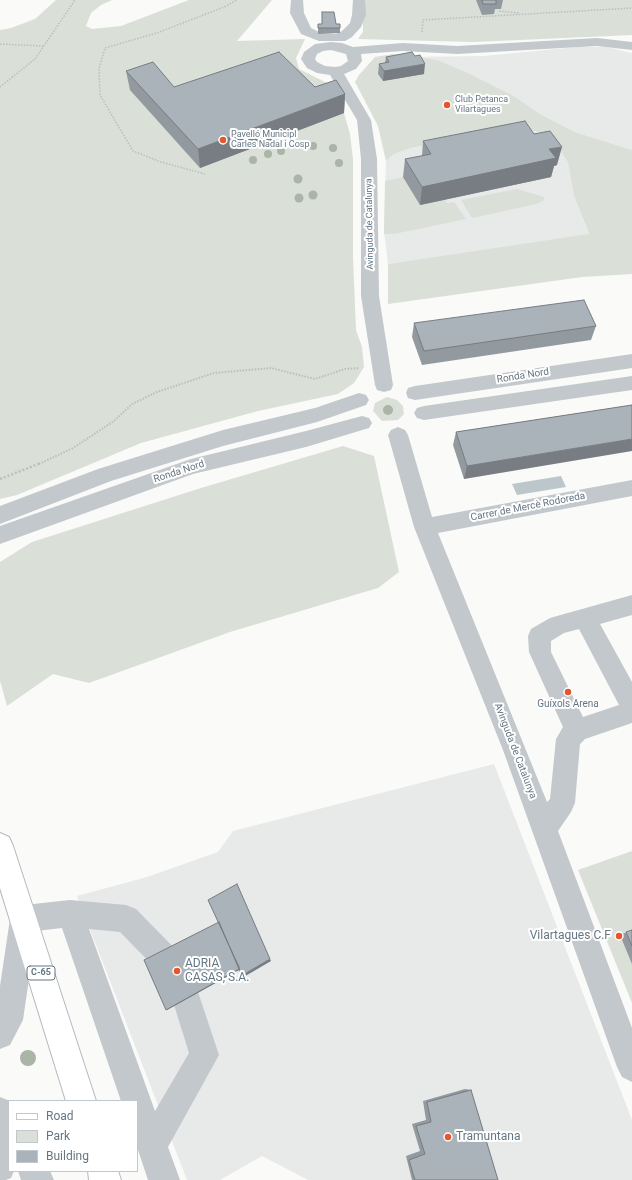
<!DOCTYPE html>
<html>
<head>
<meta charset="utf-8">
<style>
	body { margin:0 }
	#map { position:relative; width:632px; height:1180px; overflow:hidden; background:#fafaf8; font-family:Roboto,sans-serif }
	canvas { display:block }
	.legend { position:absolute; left:8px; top:1100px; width:130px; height:72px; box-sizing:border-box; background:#fff; border:1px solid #c1c8cd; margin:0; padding:5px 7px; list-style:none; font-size:12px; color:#657683 }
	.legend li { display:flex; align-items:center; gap:8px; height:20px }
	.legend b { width:20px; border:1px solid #c1c8cd }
</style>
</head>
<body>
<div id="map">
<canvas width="632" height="1180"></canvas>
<ul class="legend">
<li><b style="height:5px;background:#fff"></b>Road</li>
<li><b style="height:11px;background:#dadfd7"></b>Park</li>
<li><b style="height:11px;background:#aab3b9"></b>Building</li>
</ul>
</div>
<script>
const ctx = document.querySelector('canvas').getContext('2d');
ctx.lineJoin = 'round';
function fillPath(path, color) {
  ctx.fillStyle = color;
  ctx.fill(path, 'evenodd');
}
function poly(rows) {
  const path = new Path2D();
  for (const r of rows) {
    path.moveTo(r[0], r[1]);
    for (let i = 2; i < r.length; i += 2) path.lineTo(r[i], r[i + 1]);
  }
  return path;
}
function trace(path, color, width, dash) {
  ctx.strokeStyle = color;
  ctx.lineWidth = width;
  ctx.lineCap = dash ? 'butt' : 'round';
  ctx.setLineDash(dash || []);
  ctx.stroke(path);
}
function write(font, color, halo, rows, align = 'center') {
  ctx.font = font + ' Roboto,sans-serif';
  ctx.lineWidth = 4;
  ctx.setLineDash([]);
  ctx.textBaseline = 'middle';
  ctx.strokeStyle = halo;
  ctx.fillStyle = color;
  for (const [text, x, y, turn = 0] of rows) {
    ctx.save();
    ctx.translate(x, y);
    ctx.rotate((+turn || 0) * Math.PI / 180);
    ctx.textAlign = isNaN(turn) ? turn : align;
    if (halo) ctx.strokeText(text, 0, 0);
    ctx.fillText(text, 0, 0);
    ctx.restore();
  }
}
const built = poly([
	[577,47,607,47,632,53,632,150,575,132,540,114,514,96,470,74,410,57,484,56],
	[525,129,538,132,556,142,568,163,574,196,589,235,388,264,384,231,386,161,394,154,411,148,503,130],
	[494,764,632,1120,632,1180,308,1180,262,1156,220,1180,187,1180,77,896,147,877,218,852,233,831]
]);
const green = poly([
	[56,0,112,0,101,5,91,13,86,26,92,29,121,26,189,0,272,0,237,41,305,39,296,58,299,69,327,83,344,113,350,134,353,159,353,258,356,330,362,347,364,367,354,383,338,394,258,411,141,443,17,495,0,499,0,30,11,28,35,19],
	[363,0,632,0,632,35,474,42,358,39,363,32],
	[393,54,437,60,470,74,514,96,540,114,575,132,632,150,632,274,582,277,388,304,388,264,589,234,574,196,568,163,556,142,538,132,525,129,503,130,411,148,394,154,386,161,378,126,355,82,359,75,375,57],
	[403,177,445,200,447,203,454,202,466,219,394,234,384,234,385,181],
	[517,189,544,197,544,200,536,204,472,218,461,200],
	[387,397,397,400,403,406,404,414,398,420,382,421,373,411,375,403],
	[343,446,374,456,399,572,378,588,230,632,89,683,53,674,7,706,0,681,0,562,32,542,201,488],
	[632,851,632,1003,578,870]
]);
const water = poly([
	[561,476,566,487,517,495,512,484]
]);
const pathFar2 = poly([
	[499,11,519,13],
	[422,32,423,20,632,8],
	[0,44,43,46],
	[0,87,35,59,75,0],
	[205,174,161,162,133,151,100,95,99,69,105,48,157,33,224,7,237,0]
]);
const pathFar1 = poly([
	[39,464,73,448,114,421,132,404,157,392,214,373,271,368,315,379,345,369,359,368]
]);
const path = poly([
	[0,479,41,463]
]);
const minor = poly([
	[291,0,303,0,304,13,311,28,321,33,336,34,342,31,350,23,352,15,353,0,365,0,366,15,361,27,352,37,345,41,319,41,301,34,290,13,291,0],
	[597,38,632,42,632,50,597,46,457,54,403,51,361,54,362,61,356,69,344,74,371,120,377,159,379,296,393,385,391,390,384,392,377,390,375,385,361,296,361,159,357,120,330,75,317,73,307,68,301,59,304,52,315,44,331,42,342,43,353,47,403,43,457,46,597,38],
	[331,50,346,54,348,61,341,66,335,67,325,66,317,62,315,59,317,54,323,51,331,50],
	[632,354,632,368,415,400,408,398,406,393,408,388,415,386,632,354],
	[632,376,632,390,424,420,417,418,414,413,417,408,424,406,632,376],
	[359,393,366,395,369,400,366,405,317,422,223,446,111,481,0,524,0,506,98,469,223,430,315,408,359,393],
	[362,416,369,418,372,423,369,428,306,447,193,474,0,544,0,526,191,459,306,431,362,416],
	[398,427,405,430,408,435,432,517,632,480,632,496,438,533,547,802,550,799,556,739,563,727,529,652,528,636,531,629,550,618,632,595,632,615,600,624,632,682,632,723,585,739,580,744,575,803,571,812,558,831,632,1028,632,1082,622,1077,617,1067,503,750,414,527,388,435,391,430,398,427],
	[579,629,619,705,583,717,551,652,551,641,564,633,579,629],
	[70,900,126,905,136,909,187,961,191,971,219,1055,168,1147,180,1180,148,1180,137,1147,137,1101,121,1101,62,928,36,931,23,1020,10,1045,0,1049,0,986,10,919,14,909,24,905,70,900],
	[89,929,120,932,166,979,189,1053,155,1111,89,929],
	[0,1097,10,1101,9,1171,14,1171,11,1178,6,1180,0,1180,0,1097],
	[18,1171,50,1171,54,1180,21,1180,18,1171]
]);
const major = poly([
	[0,833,9,837,13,846,96,1101,66,1101,0,888,0,833],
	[88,1171,118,1171,121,1180,89,1180,88,1171]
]);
const trees = [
	[313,146,4],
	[333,148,4],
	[281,151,4],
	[268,154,4],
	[253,160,4],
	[339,163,4],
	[298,179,4.5],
	[313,195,4.5],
	[299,198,4.5],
	[388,410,5],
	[28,1058,8]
];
const wall = poly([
	[476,0,503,0,501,9,495,9,494,14,482,15],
	[318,24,340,24,340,33,318,34],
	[386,57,424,74,383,81,378,74,379,64,385,63],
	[126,71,174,87,315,87,345,94,344,113,200,168,130,90],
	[423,141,557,165,554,166,551,177,420,205,403,177,405,159,422,156],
	[414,323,596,326,591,340,422,365,412,337],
	[632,405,464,479,453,445,456,432],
	[632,930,632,964,620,935],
	[465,1089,471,1090,498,1180,412,1180,406,1156,420,1151,412,1124,426,1120,423,1101]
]);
const shadedWall = poly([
	[425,64,424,74,383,81,384,71],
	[345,94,344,113,200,168,198,149],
	[562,147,557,165,554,166,551,177,420,205,422,187,549,149],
	[632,439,632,451,464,479,467,466],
	[220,922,241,969,167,1010,166,1010],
	[270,959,271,961,242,978,241,976]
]);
const building = poly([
	[482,0,496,0,496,4,483,4,482,0],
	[322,12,334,12,336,24,340,24,340,28,318,28,318,24,322,24,322,12],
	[279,52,315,87,336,80,345,94,198,149,126,71,153,62,174,87,279,52],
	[412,52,415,56,420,55,425,64,384,71,379,64,389,62,386,57,412,52],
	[525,121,534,134,550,131,562,147,549,149,556,158,422,187,405,159,431,154,423,141,525,121],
	[584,300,596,326,424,351,414,323,584,300],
	[632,405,632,439,467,466,456,432,632,405],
	[237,884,270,959,241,976,239,967,208,900,237,884],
	[219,922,239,969,166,1010,144,960,219,922],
	[632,930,632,946,626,932,632,930],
	[471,1090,498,1180,415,1180,409,1160,425,1154,416,1126,431,1122,427,1102,471,1090]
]);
const markers = [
	[447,105,4,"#e4572e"],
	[223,140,4,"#e4572e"],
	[568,692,4,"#e4572e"],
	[619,936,4,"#e4572e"],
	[177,971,4,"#e4572e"],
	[448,1137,4,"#e4572e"]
];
const farPoinames = [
	["Club Petanca",455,100],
	["Vilartagues",455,110],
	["Pavelló Municipl",231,135],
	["Carles Nadal i Cosp",231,145]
];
const farStreetnames = [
	["Avinguda de Catalunya",370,224,-91]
];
const shields = [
	[41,973,28]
];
const shieldNames = [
	["C-65",41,973]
];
const streetNames = [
	["Ronda Nord",523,376,-9],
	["Ronda Nord",179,472,-18],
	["Carrer de Mercè Rodoreda",528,507,-11],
	["Avinguda de Catalunya",515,751,69]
];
const poiNames = [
	["Guíxols Arena",568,704]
];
const nearPoinames = [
	["Vilartagues C.F",611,936,"right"],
	["ADRIA",185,964],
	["CASAS, S.A.",185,978],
	["Tramuntana",456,1137]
];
fillPath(built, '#e8e9e9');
fillPath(green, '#dadfd7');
fillPath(water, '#bbc7cb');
trace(major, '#b5babe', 2);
trace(pathFar2, '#bbbfc2', 1.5, [1.5, 1.5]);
trace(pathFar1, '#bbbfc2', 2, [1.5, 1.5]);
trace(path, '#bbbfc2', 2.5, [2, 2]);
fillPath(minor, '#c3c8cc');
fillPath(major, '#fff');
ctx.fillStyle = '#aab4a7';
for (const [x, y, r] of trees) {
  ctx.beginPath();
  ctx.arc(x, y, r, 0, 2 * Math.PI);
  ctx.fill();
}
fillPath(wall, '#929a9f');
fillPath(shadedWall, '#777d82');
fillPath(building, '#aab3b9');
trace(building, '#777d82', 1);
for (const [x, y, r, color] of markers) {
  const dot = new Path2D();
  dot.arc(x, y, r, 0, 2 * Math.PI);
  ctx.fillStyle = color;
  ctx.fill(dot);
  trace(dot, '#fff', 1.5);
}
write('9px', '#657683', '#fff', farPoinames, 'left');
write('9px', '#657683', '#fff', farStreetnames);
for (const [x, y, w] of shields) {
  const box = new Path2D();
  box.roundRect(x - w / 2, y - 7, w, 14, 3);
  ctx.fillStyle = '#fff';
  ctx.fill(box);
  trace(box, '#657683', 1);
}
write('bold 9px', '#657683', null, shieldNames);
write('10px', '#657683', '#fff', streetNames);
write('10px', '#657683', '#fff', poiNames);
write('12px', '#657683', '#fff', nearPoinames, 'left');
</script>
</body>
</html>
